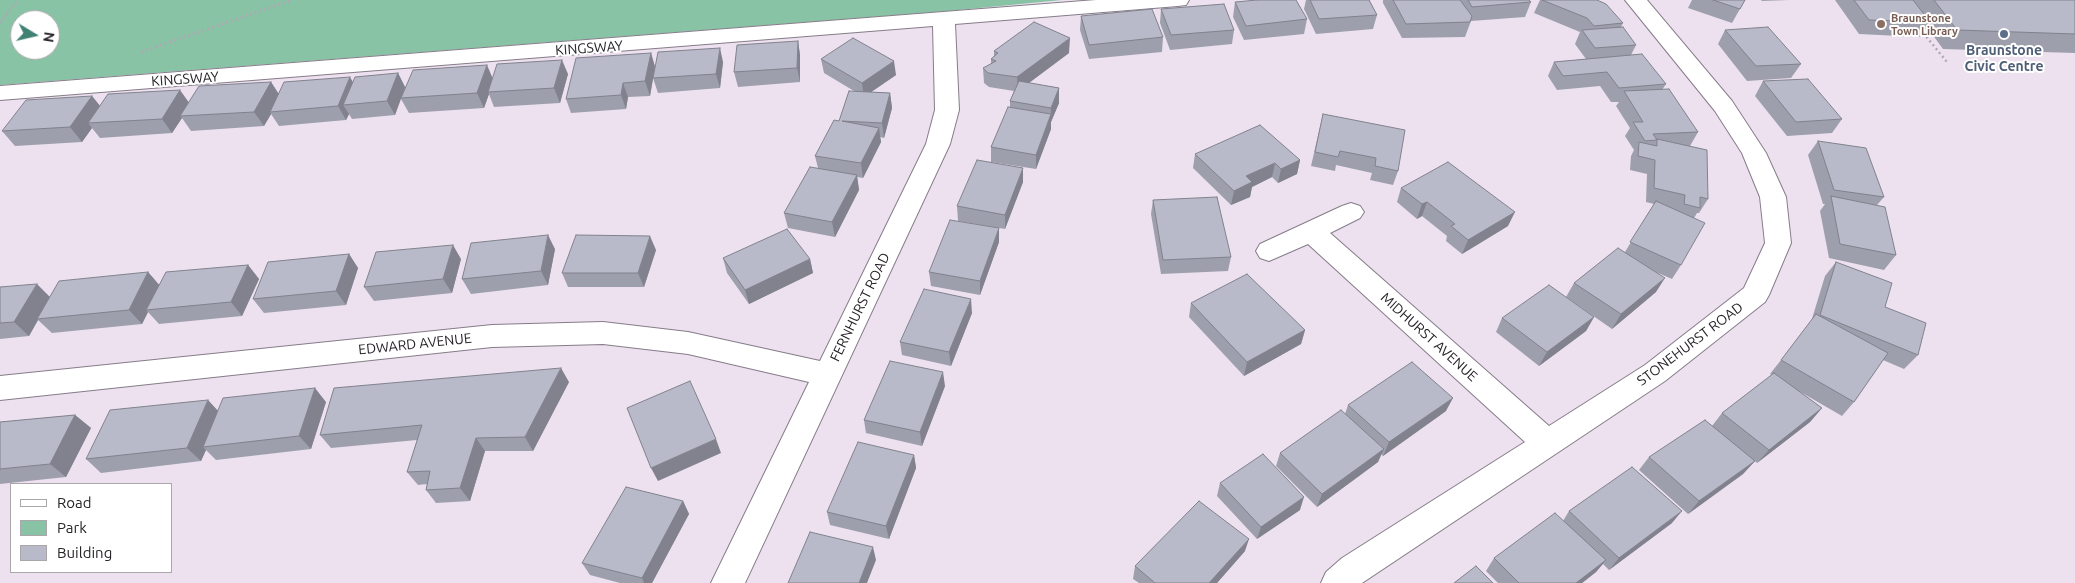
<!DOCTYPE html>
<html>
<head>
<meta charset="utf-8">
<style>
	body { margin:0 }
	#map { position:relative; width:2075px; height:583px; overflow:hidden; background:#ede1ef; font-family:Ubuntu,sans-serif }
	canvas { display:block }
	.legend { position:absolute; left:10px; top:483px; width:162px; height:90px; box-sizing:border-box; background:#fff; border:1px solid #a9a7a9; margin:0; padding:6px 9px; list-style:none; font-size:15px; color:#272328 }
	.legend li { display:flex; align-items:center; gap:10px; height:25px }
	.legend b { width:25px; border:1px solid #a9a7a9 }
	.north { position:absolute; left:10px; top:10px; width:50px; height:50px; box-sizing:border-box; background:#fff; border:1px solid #a9a7a9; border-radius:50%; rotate:99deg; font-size:14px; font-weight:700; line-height:20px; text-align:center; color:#272328 }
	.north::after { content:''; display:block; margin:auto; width:18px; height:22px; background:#408375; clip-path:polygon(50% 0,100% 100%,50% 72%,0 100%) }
</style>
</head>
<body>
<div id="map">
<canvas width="2075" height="583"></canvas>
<ul class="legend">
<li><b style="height:6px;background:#fff"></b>Road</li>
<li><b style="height:14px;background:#87c3a4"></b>Park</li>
<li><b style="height:14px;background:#b8b9c9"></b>Building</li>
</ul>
<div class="north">N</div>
</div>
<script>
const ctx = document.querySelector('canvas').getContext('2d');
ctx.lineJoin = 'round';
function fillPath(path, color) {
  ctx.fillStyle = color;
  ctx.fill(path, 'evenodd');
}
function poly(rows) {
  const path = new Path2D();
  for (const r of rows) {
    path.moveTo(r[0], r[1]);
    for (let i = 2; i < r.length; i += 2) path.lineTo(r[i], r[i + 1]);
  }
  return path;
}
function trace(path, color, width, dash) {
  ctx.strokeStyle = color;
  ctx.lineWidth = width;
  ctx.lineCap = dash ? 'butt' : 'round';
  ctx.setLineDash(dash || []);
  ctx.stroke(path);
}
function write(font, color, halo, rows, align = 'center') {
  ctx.font = font + ' Ubuntu,sans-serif';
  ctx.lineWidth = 4;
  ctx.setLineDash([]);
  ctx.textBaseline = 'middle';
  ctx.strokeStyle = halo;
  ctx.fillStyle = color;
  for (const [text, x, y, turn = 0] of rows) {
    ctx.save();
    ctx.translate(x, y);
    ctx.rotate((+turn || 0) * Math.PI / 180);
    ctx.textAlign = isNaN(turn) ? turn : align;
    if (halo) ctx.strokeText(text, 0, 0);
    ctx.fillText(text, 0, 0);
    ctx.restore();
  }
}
const green = poly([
	[0,0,1062,0,948,11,0,85],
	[20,20,50,20,50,50,20,50]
]);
const path = poly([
	[0,23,18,0],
	[1920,29,1947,62],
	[141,52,292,0]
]);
const minor = poly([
	[1096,0,1189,0,1186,5,1178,6,955,24,959,110,950,144,745,583,711,583,809,382,688,354,603,344,492,347,0,400,0,376,492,325,603,322,688,332,820,361,926,144,935,110,933,26,0,100,0,86,1096,0],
	[1625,0,1647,0,1732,101,1766,153,1786,197,1791,243,1769,295,1765,302,1665,381,1362,583,1321,583,1326,572,1342,558,1525,442,1308,244,1269,261,1260,258,1256,251,1260,244,1342,206,1351,203,1360,206,1364,212,1360,218,1330,233,1549,426,1645,365,1744,288,1765,243,1760,197,1742,153,1715,111,1625,0]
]);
const wall = poly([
	[1306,0,1369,0,1377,15,1373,29,1316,34,1304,9],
	[1383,0,1529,0,1531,2,1525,17,1471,21,1465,37,1402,38,1383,3],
	[1540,0,1597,0,1623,23,1621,27,1636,45,1631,55,1666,84,1662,90,1698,132,1690,146,1708,199,1699,213,1697,213,1694,218,1681,265,1672,279,1651,270,1656,292,1612,329,1566,297,1574,283,1625,252,1654,204,1646,202,1647,174,1630,170,1631,156,1634,150,1625,136,1630,128,1616,106,1619,102,1611,102,1600,86,1557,90,1548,76,1554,62,1586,59,1575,44,1580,32,1534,13],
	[1692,0,1745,0,1732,23,1688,8],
	[1761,0,1789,0,1762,1],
	[1835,0,2075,0,2075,53,1943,49,1927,27,1920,37,1859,34],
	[1235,2,1307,19,1304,34,1244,40,1233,17],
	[1161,9,1234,30,1232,44,1170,50,1160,23],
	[1081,16,1163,37,1162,52,1089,59,1080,30],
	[1725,30,1801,64,1791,78,1747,81,1718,44],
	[798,41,800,55,800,82,738,87,734,72],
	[994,51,1069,53,1029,83,1059,88,1059,103,1051,122,1051,129,1036,169,991,162,991,147,1010,108,1010,101,1014,91,989,87,984,83,983,68,991,64,991,59,994,56],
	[651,53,655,67,650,96,628,97,626,109,571,113,566,99],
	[821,59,896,75,871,92,890,93,892,108,884,138,880,137,881,142,863,178,857,177,859,190,835,237,788,228,784,213,818,168,815,156,839,121,854,91,824,73],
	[723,62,720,88,658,93,653,78],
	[398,73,405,87,493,78,568,74,560,103,494,107,489,94,484,108,409,113,401,99,395,115,352,119,349,114,346,120,279,126,271,114,264,126,191,131,182,118,172,133,100,138,92,128,82,142,15,146,2,131,92,96,100,106,189,102,271,82,278,93,353,82],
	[1763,81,1842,119,1832,133,1787,136,1755,96],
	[1323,114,1398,171,1393,185,1370,180,1372,173,1336,165,1335,171,1311,166],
	[1818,141,1884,197,1877,205,1896,255,1884,270,1829,258,1820,211,1825,204,1823,204,1808,155],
	[1195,154,1300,160,1297,174,1278,183,1272,177,1252,187,1250,197,1231,205,1193,168],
	[1023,182,1005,229,958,221,957,206],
	[1401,188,1508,226,1462,254,1446,241,1447,236,1422,216,1417,219,1397,202],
	[1153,200,1231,257,1228,271,1161,274,1151,214],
	[999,242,980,295,931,286,929,272],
	[555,249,548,285,471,294,462,279],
	[656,250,644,287,568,287,562,273],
	[349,254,358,268,346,305,264,313,253,299],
	[723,258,810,259,813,273,749,304,727,273],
	[461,259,452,293,374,301,364,287],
	[1836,262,1885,307,1918,355,1904,369,1883,360,1854,402,1842,416,1797,390,1822,408,1810,422,1757,463,1755,461,1743,474,1688,514,1639,470,1649,457,1712,426,1722,413,1772,375,1770,374,1811,322,1825,276],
	[248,265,259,279,242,316,159,324,148,312,142,324,52,333,38,320,29,336,0,339,0,287,50,297,148,272,159,285],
	[1191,303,1305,330,1301,344,1244,376,1189,317],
	[972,313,951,366,902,355,900,342],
	[1594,317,1586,331,1539,366,1496,332,1502,318],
	[569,382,533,451,485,451,470,501,436,503,426,490,427,484,418,485,407,472,417,440,331,448,320,435],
	[945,386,922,446,866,433,864,420],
	[326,402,311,449,216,460,206,450,201,461,101,473,86,459,218,410],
	[1348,405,1446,411,1383,456,1381,454,1378,462,1317,507,1276,466,1280,453,1345,414],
	[75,415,91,428,66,477,0,484,0,422],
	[914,455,916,468,889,539,830,525,827,512],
	[1220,483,1300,510,1257,539,1217,496],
	[683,501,689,514,652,583,620,583,590,575,582,563],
	[1569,511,1672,523,1609,570,1603,564,1596,572,1582,583,1498,583,1486,571,1494,558,1563,521],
	[1245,551,1217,583,1139,583,1133,579,1135,566]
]);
const shadedWall = poly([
	[1070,38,1069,53,1018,91,1017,77],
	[798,41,800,55,800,82,797,68],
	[720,48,723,62,720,88,716,74],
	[651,53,655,67,650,96,645,81],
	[562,60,568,74,560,103,554,88],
	[894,61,896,75,864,97,862,83],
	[487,65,493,79,488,92,489,94,484,108,477,93],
	[398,73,405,87,395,115,387,101],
	[350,77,358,91,343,105,349,114,346,120,338,106],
	[271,82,280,96,270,112,271,114,264,126,254,112],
	[623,83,628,97,626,109,621,95],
	[1059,88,1059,103,1051,122,1051,129,1036,169,1036,155,1051,115,1051,108],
	[180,90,190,104,180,116,182,118,172,133,162,119],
	[890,93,892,108,884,138,882,123],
	[92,96,104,111,88,123,92,128,82,142,70,127],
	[879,128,881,142,863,178,861,163],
	[1300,160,1297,174,1278,183,1281,169],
	[1275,163,1272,177,1252,187,1250,197,1231,205,1234,191,1246,176],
	[1023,168,1023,182,1005,229,1005,215],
	[857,175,859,190,835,237,832,222],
	[1427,202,1422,216,1417,219,1422,204],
	[1515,212,1508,226,1462,254,1468,240],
	[999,228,999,242,980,295,980,281],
	[548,235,555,249,548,285,541,271],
	[650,236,656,250,644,287,638,273],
	[453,245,461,259,452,293,443,279],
	[349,254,358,268,346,305,336,291],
	[810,259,813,273,749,304,745,290],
	[248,265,259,279,242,316,231,302],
	[148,272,161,287,146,310,148,312,142,324,129,310],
	[1665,278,1656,292,1612,329,1621,314],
	[37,284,51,298,37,319,38,320,29,336,14,322],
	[971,299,972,313,951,366,949,352],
	[1594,317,1586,331,1539,366,1547,352],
	[1305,330,1301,344,1244,376,1247,362],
	[561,368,569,382,533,451,525,437],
	[943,372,945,386,922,446,920,432],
	[315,388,326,402,311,449,299,436],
	[1453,398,1446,411,1383,456,1389,442],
	[208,400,221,414,203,447,206,450,201,461,187,448],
	[1822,408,1810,422,1757,463,1769,450],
	[75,415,91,428,66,477,50,464],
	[476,438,485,451,470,501,460,488],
	[716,439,721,453,658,481,651,468],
	[1384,449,1378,462,1317,507,1322,494],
	[914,455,916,468,889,539,886,526],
	[1755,461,1743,474,1688,514,1699,501],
	[1304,497,1300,510,1257,539,1261,527],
	[683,501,689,514,652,583,644,583,642,578],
	[1682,511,1672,523,1609,570,1619,558],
	[1249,539,1245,551,1217,583,1209,583],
	[873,547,876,560,867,583,859,583],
	[1606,560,1596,572,1582,583,1576,583]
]);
const building = poly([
	[1257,0,1296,0,1307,19,1246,26,1235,2,1257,0],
	[1310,0,1369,0,1377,15,1319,19,1310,0],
	[1393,0,1460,0,1472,16,1470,22,1406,24,1393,0],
	[1468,0,1529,0,1531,2,1472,7,1468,0],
	[1542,0,1597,0,1606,4,1623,23,1594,26,1587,18,1542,0],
	[1713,0,1745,0,1740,9,1713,0],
	[1854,0,1913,0,1930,22,1869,20,1854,0],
	[1934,0,2075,0,2075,34,1957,30,1934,0],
	[1224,4,1234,30,1171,35,1161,9,1224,4],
	[1152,9,1163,37,1089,45,1081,16,1152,9],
	[1034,22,1070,38,1017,77,988,73,983,68,996,61,991,59,998,53,994,51,1034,22],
	[1623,27,1636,45,1595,48,1582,30,1623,27],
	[1768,27,1801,64,1756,66,1725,30,1768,27],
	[853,38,894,61,862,83,821,59,853,38],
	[798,41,797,68,734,72,737,45,798,41],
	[720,48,716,74,653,78,658,52,720,48],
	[651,53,645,81,623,83,621,95,566,99,576,58,651,53],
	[1642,54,1666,84,1619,88,1607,72,1563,76,1554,62,1642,54],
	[562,60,554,88,488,92,497,64,562,60],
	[487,65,477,93,401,98,413,70,487,65],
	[398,73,387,101,343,105,355,77,398,73],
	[350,77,338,106,270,112,284,82,350,77],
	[1808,79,1842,119,1796,122,1763,81,1808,79],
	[1019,81,1059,88,1051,108,1010,101,1019,81],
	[271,82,254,112,180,116,199,86,271,82],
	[1669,89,1698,132,1653,134,1657,140,1645,141,1633,122,1643,122,1624,91,1669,89],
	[180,90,162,119,88,123,108,94,180,90],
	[849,91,890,93,882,123,842,121,879,128,861,163,815,156,834,120,839,121,849,91],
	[92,96,70,127,2,131,26,100,92,96],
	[1008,107,1051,114,1036,155,991,147,1008,107],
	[1323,114,1405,130,1398,171,1375,166,1376,158,1340,151,1338,157,1315,152,1323,114],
	[1260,125,1300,160,1281,169,1275,163,1246,176,1252,182,1234,191,1195,154,1260,125],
	[1657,139,1707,150,1708,199,1700,197,1700,208,1684,204,1685,195,1654,188,1655,160,1638,156,1639,142,1657,146,1657,139],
	[1818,141,1866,148,1884,197,1834,190,1818,141],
	[977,160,1023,168,1005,215,957,206,977,160],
	[1448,162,1515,212,1468,240,1451,226,1455,224,1427,202,1422,204,1401,188,1448,162],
	[810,167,857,175,832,222,784,213,810,167],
	[1831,196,1885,207,1896,255,1840,244,1831,196],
	[1217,197,1231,257,1163,260,1153,200,1217,197],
	[1656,201,1705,223,1681,265,1630,242,1656,201],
	[950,220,999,228,980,281,929,272,950,220],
	[787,229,810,259,745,290,723,258,787,229],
	[548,235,541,271,462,279,471,243,548,235],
	[576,235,650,236,638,273,562,273,576,235],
	[453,245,443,279,364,287,376,252,453,245],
	[1618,248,1665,278,1621,314,1574,283,1618,248],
	[349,254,336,291,253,299,268,262,349,254],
	[1836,262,1892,283,1885,307,1926,323,1918,355,1820,315,1836,262],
	[248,265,231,302,146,310,166,272,248,265],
	[148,272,129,310,37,319,59,281,148,272],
	[1247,274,1305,330,1247,362,1191,303,1247,274],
	[37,284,14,322,0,323,0,287,37,284],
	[1549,285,1594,317,1547,352,1502,318,1549,285],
	[924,289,971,299,949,352,900,342,924,289],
	[1816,314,1888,353,1854,402,1781,360,1816,314],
	[890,361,943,372,920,432,864,420,890,361],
	[1412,362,1453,398,1389,442,1348,405,1412,362],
	[561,368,525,437,476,438,460,488,426,490,430,471,407,472,422,425,320,435,334,388,561,368],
	[1774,373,1822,408,1769,450,1722,413,1774,373],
	[690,381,716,439,651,468,627,408,690,381],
	[315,388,299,436,203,447,223,398,315,388],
	[208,400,187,448,86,459,110,410,208,400],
	[1341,410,1384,449,1322,494,1280,453,1341,410],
	[75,415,50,464,0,469,0,422,75,415],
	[1705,420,1755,461,1699,501,1649,457,1705,420],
	[858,442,914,455,886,526,827,512,858,442],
	[1263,454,1304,497,1261,527,1220,483,1263,454],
	[1632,467,1682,511,1619,558,1569,511,1632,467],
	[626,487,683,501,642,578,582,563,626,487],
	[1199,501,1249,539,1209,583,1155,583,1135,566,1199,501],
	[1555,513,1606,560,1576,583,1519,583,1494,558,1555,513],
	[810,532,873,547,859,583,788,583,810,532],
	[1476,566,1493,583,1454,583,1476,566]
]);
const markers = [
	[1881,24,5,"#8d6e63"],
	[2004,34,5,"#5c6f8a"]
];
const farEducationnames = [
	["Braunstone",1891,18],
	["Town Library",1891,31]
];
const streetNames = [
	["KINGSWAY",589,48,-4],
	["KINGSWAY",185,79,-4],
	["FERNHURST ROAD",860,307,-64],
	["MIDHURST AVENUE",1429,337,42],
	["EDWARD AVENUE",415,344,-6],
	["STONEHURST ROAD",1690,344,-37]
];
const serviceNames = [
	["Braunstone",2004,50],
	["Civic Centre",2004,66]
];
fillPath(green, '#87c3a4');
trace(minor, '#867c89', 2);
trace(path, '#b1a7b3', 2.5, [2, 3]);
fillPath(minor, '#fff');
fillPath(wall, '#9e9fad');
fillPath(shadedWall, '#81828d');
fillPath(building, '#b8b9c9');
trace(building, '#81828d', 1);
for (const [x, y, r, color] of markers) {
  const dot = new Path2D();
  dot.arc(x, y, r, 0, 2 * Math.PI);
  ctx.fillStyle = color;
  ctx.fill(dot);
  trace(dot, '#fff', 2);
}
write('bold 11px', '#785e54', '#fff', farEducationnames, 'left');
write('14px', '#272328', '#fff', streetNames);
write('bold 14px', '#4e5e75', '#fff', serviceNames);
</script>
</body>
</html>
